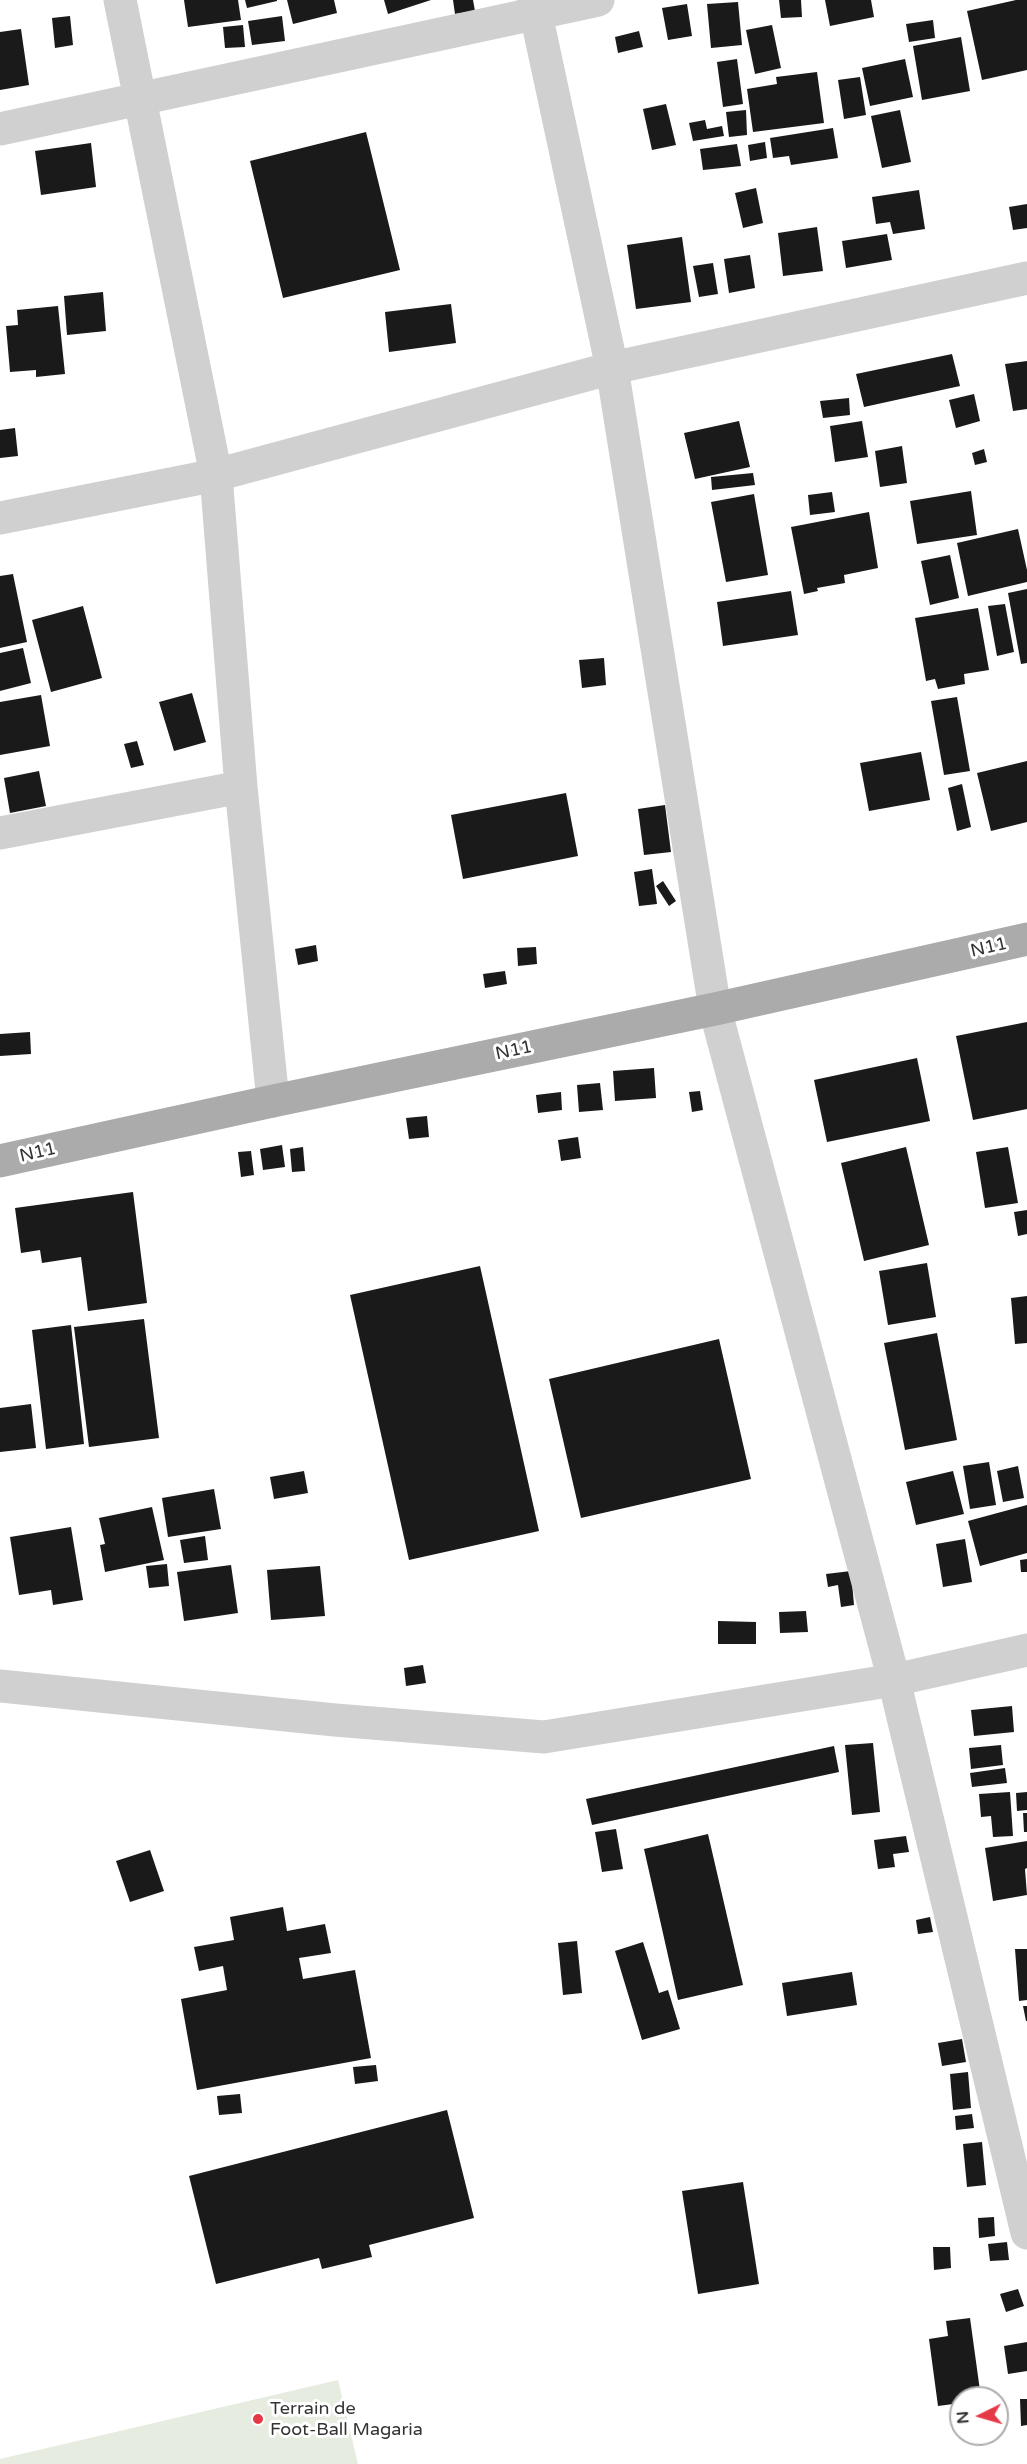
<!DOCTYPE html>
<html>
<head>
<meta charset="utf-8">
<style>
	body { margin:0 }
	#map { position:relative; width:1027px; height:2464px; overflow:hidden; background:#fff; font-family:"Varela Round",sans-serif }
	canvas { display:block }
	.north { position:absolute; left:949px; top:2386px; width:60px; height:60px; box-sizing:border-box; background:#fff; border:2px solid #adadad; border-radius:50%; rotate:265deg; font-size:16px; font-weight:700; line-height:24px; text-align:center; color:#333 }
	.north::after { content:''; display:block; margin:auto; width:21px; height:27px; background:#e63946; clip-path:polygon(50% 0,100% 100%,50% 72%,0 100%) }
</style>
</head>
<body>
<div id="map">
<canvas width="1027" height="2464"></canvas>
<div class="north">N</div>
</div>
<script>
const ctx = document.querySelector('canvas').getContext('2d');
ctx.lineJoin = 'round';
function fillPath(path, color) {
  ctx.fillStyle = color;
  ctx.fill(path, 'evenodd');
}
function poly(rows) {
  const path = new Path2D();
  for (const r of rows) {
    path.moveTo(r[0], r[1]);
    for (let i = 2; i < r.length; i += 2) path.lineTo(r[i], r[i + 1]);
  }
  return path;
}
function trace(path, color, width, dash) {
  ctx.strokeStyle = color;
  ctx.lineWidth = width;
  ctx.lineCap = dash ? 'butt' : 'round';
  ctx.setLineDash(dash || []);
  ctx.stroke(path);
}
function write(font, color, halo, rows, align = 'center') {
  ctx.font = font + ' "Varela Round",sans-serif';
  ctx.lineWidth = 6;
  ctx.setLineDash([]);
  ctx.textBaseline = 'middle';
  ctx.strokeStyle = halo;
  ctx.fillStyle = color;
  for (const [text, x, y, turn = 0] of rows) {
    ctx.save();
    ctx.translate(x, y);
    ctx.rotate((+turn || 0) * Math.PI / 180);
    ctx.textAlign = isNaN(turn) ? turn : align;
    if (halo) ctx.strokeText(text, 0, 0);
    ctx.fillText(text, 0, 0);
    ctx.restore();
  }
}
const green = poly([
	[338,2380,358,2464,0,2464,0,2459]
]);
const building = poly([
	[184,0,238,0,241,20,188,27],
	[245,0,277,0,277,1,247,8],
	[287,0,334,0,337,13,293,24],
	[384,0,431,0,388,14],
	[453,0,473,0,475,11,455,14],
	[779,0,801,0,802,17,781,18],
	[825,0,871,0,874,17,830,26],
	[1016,0,1027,0,1027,70,982,80,967,11],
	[738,2,742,45,711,48,707,4],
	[687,4,692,36,668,40,662,8],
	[70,16,73,45,55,48,52,18],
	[282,16,285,41,252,45,248,21],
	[933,20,935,38,909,42,906,24],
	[243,25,245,47,225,48,223,27],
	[772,25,781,68,755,74,746,30],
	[21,29,29,85,0,90,0,32],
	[639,31,643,47,618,53,615,37],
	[961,37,970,91,922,100,913,46],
	[737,59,743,104,723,107,717,62],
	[905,59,913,97,870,106,862,68],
	[817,72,824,123,753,132,747,89,777,84,776,77],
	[860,77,866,115,844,119,838,80],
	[666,104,676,145,652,150,643,109],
	[746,110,747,135,729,137,726,112],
	[900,110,911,162,882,168,871,116],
	[705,120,707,129,722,126,724,136,693,141,689,123],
	[833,128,838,158,791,165,789,156,773,158,770,138],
	[366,132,400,270,283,298,250,161],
	[765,142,767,158,750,161,748,145],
	[91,143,96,187,41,195,35,151],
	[737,144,741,166,703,170,700,149],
	[756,188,763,223,743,228,735,193],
	[919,190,925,229,893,234,890,222,876,224,872,197],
	[1027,204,1027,228,1013,230,1009,207],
	[817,227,823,271,783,276,778,233],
	[887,234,892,260,846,268,842,241],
	[682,237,691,302,636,309,627,245],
	[750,255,755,288,729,293,724,259],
	[713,263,718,294,699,297,693,266],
	[103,292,106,331,67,335,64,296],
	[451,304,456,343,389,352,385,312],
	[58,306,65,374,36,377,36,370,10,372,6,326,18,325,17,310],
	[952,354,960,386,864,407,856,374],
	[1027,361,1027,409,1013,411,1005,364],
	[974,394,980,421,956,428,949,400],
	[849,398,850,415,823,418,820,401],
	[739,421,750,467,695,479,684,433],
	[862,421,868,457,835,462,830,426],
	[15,428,18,456,0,458,0,430],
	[902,446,907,483,880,487,875,451],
	[984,449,987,462,975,465,972,453],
	[753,473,755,485,712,490,711,477],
	[971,491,977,535,917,544,910,501],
	[832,492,835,512,810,515,808,495],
	[754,494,768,575,726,582,711,502],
	[869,512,878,568,844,575,845,583,817,588,818,591,804,594,791,527],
	[1018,529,1027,570,1027,582,968,596,957,543],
	[950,555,959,598,930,605,921,561],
	[13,574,27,642,0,648,0,576],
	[1027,589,1027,663,1021,664,1008,593],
	[791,591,798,635,723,646,717,602],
	[1005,604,1014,652,997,656,988,606],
	[83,606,102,678,51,692,32,620],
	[978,608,989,670,964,674,965,684,938,689,935,679,926,681,915,618],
	[23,648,31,683,0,691,0,653],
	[604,658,606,685,582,688,579,660],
	[192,693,206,742,174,751,159,702],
	[41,695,50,746,0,755,0,702],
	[957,697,970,771,944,775,931,701],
	[137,741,144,765,131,768,124,744],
	[921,752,930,800,869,811,860,763],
	[1027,761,1027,822,991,831,977,773],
	[39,771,46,806,10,813,4,778],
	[962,784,971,827,957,831,948,788],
	[566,793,578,856,463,879,451,815],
	[665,805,671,852,644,855,638,809],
	[652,869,657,904,639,906,634,872],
	[663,881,676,901,669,906,656,886],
	[316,945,318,961,298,965,295,949],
	[536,947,537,964,518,966,517,948],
	[505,971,507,984,485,988,483,974],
	[1027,1022,1027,1109,973,1120,956,1036],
	[30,1032,31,1054,0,1056,0,1034],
	[917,1058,930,1121,827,1142,814,1080],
	[654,1068,656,1098,615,1101,613,1071],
	[600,1083,603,1110,579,1112,577,1085],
	[700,1091,703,1110,692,1112,689,1092],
	[561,1092,562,1110,538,1113,536,1095],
	[427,1116,429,1137,409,1139,406,1118],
	[578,1137,581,1158,561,1161,558,1140],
	[282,1145,285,1167,263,1170,260,1149],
	[303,1147,305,1171,292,1172,290,1149],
	[906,1147,929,1245,864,1261,841,1163],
	[1008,1147,1018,1203,985,1208,976,1152],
	[251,1151,254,1175,241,1177,238,1152],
	[133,1192,147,1303,88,1311,81,1257,42,1263,40,1250,21,1253,15,1208],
	[1027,1210,1027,1234,1018,1236,1014,1212],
	[927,1263,936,1317,888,1325,879,1271],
	[480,1266,539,1531,409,1560,350,1295],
	[1027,1296,1027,1343,1015,1344,1011,1298],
	[144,1319,159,1438,89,1447,74,1327],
	[71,1325,84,1444,46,1449,32,1330],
	[937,1333,957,1440,905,1450,884,1343],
	[719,1339,751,1479,581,1518,549,1379],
	[31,1404,36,1448,0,1452,0,1408],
	[989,1462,996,1505,970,1509,963,1466],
	[1018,1466,1024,1498,1003,1502,997,1471],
	[304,1471,308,1493,274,1499,270,1477],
	[953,1471,964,1514,916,1525,906,1482],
	[214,1489,221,1529,168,1537,162,1498],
	[1027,1505,1027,1553,980,1566,968,1521],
	[152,1507,164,1560,105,1572,100,1545,105,1544,99,1518],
	[71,1527,83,1600,53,1605,51,1590,19,1595,10,1537],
	[205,1536,208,1560,184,1563,180,1540],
	[965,1539,972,1582,943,1587,936,1544],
	[1027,1559,1027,1572,1021,1572,1020,1560],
	[167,1564,169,1586,149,1588,146,1566],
	[231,1565,238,1613,184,1621,177,1572],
	[320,1566,325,1616,271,1620,267,1570],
	[851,1571,854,1605,841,1607,838,1585,828,1587,826,1574],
	[806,1611,808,1632,780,1633,779,1612],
	[718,1621,756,1622,756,1644,718,1644],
	[423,1665,426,1683,406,1686,404,1668],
	[1012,1706,1014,1732,974,1736,971,1710],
	[873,1743,880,1812,852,1815,845,1745],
	[1001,1745,1003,1765,971,1769,969,1748],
	[834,1746,839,1772,592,1825,586,1799],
	[1005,1768,1007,1783,972,1787,970,1773],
	[1010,1792,1013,1836,993,1837,991,1816,981,1817,979,1794],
	[1027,1792,1027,1810,1017,1811,1016,1793],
	[1023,1813,1027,1813,1027,1832,1024,1832],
	[616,1829,623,1869,602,1872,595,1832],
	[708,1834,743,1985,678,2000,644,1849],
	[906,1836,909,1852,893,1854,895,1867,878,1869,874,1840],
	[1027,1841,1027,1868,1025,1869,1027,1895,993,1901,985,1848],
	[150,1850,164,1891,130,1902,116,1861],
	[283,1907,287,1931,325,1924,331,1953,299,1958,303,1979,355,1970,371,2058,197,2090,181,1999,227,1990,223,1966,199,1971,194,1947,234,1940,230,1917],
	[930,1917,933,1932,918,1934,916,1920],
	[577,1941,582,1993,563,1995,558,1943],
	[643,1942,659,1993,668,1990,680,2029,642,2040,615,1951],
	[1015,1949,1027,1949,1027,2000,1019,2001],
	[852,1972,857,2005,787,2016,782,1983],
	[1023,2006,1027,2006,1027,2021,1026,2021],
	[962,2039,966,2062,942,2066,938,2043],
	[376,2065,378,2081,355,2084,353,2067],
	[968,2072,971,2108,953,2110,950,2074],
	[240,2094,242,2113,219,2115,217,2096],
	[447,2110,474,2218,369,2245,372,2257,322,2269,319,2258,216,2284,189,2176],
	[972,2114,974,2128,956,2130,955,2116],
	[982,2142,986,2185,967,2187,963,2144],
	[743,2182,759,2284,698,2294,682,2191],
	[994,2217,995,2236,979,2238,978,2218],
	[1007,2242,1009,2260,990,2261,988,2244],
	[933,2247,950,2247,951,2268,934,2270],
	[1018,2289,1024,2306,1006,2312,1000,2294],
	[970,2318,981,2398,961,2398,961,2403,938,2406,929,2339,948,2336,946,2321],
	[1027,2342,1027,2371,1008,2374,1004,2346],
	[1020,2399,1027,2399,1027,2425,1021,2426]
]);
const minor = poly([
	[120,0,216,475,241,787,273,1101],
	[533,0,612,368,715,1009,894,1680,1027,2233],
	[0,129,598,0],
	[0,518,216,475,612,368,1027,278],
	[0,833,241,787],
	[0,1686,335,1720,544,1737,894,1680,1027,1650]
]);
const major = poly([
	[0,1161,273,1101,715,1009,1027,939]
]);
const markers = [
	[258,2419,6,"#e63946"]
];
const streetNames = [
	["N11",989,948,-13],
	["N11",514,1051,-12],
	["N11",38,1153,-13]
];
const poiNames = [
	["Terrain de",270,2409],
	["Foot-Ball Magaria",270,2430]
];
fillPath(green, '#e6ecdf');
fillPath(building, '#1a1a1a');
trace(minor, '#d0d0d0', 33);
trace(major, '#ababab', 33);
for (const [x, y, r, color] of markers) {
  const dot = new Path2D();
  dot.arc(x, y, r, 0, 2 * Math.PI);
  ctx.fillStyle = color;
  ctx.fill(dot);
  trace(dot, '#fff', 2);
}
write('18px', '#333', '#fff', streetNames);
write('18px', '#333', '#fff', poiNames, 'left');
</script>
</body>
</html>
